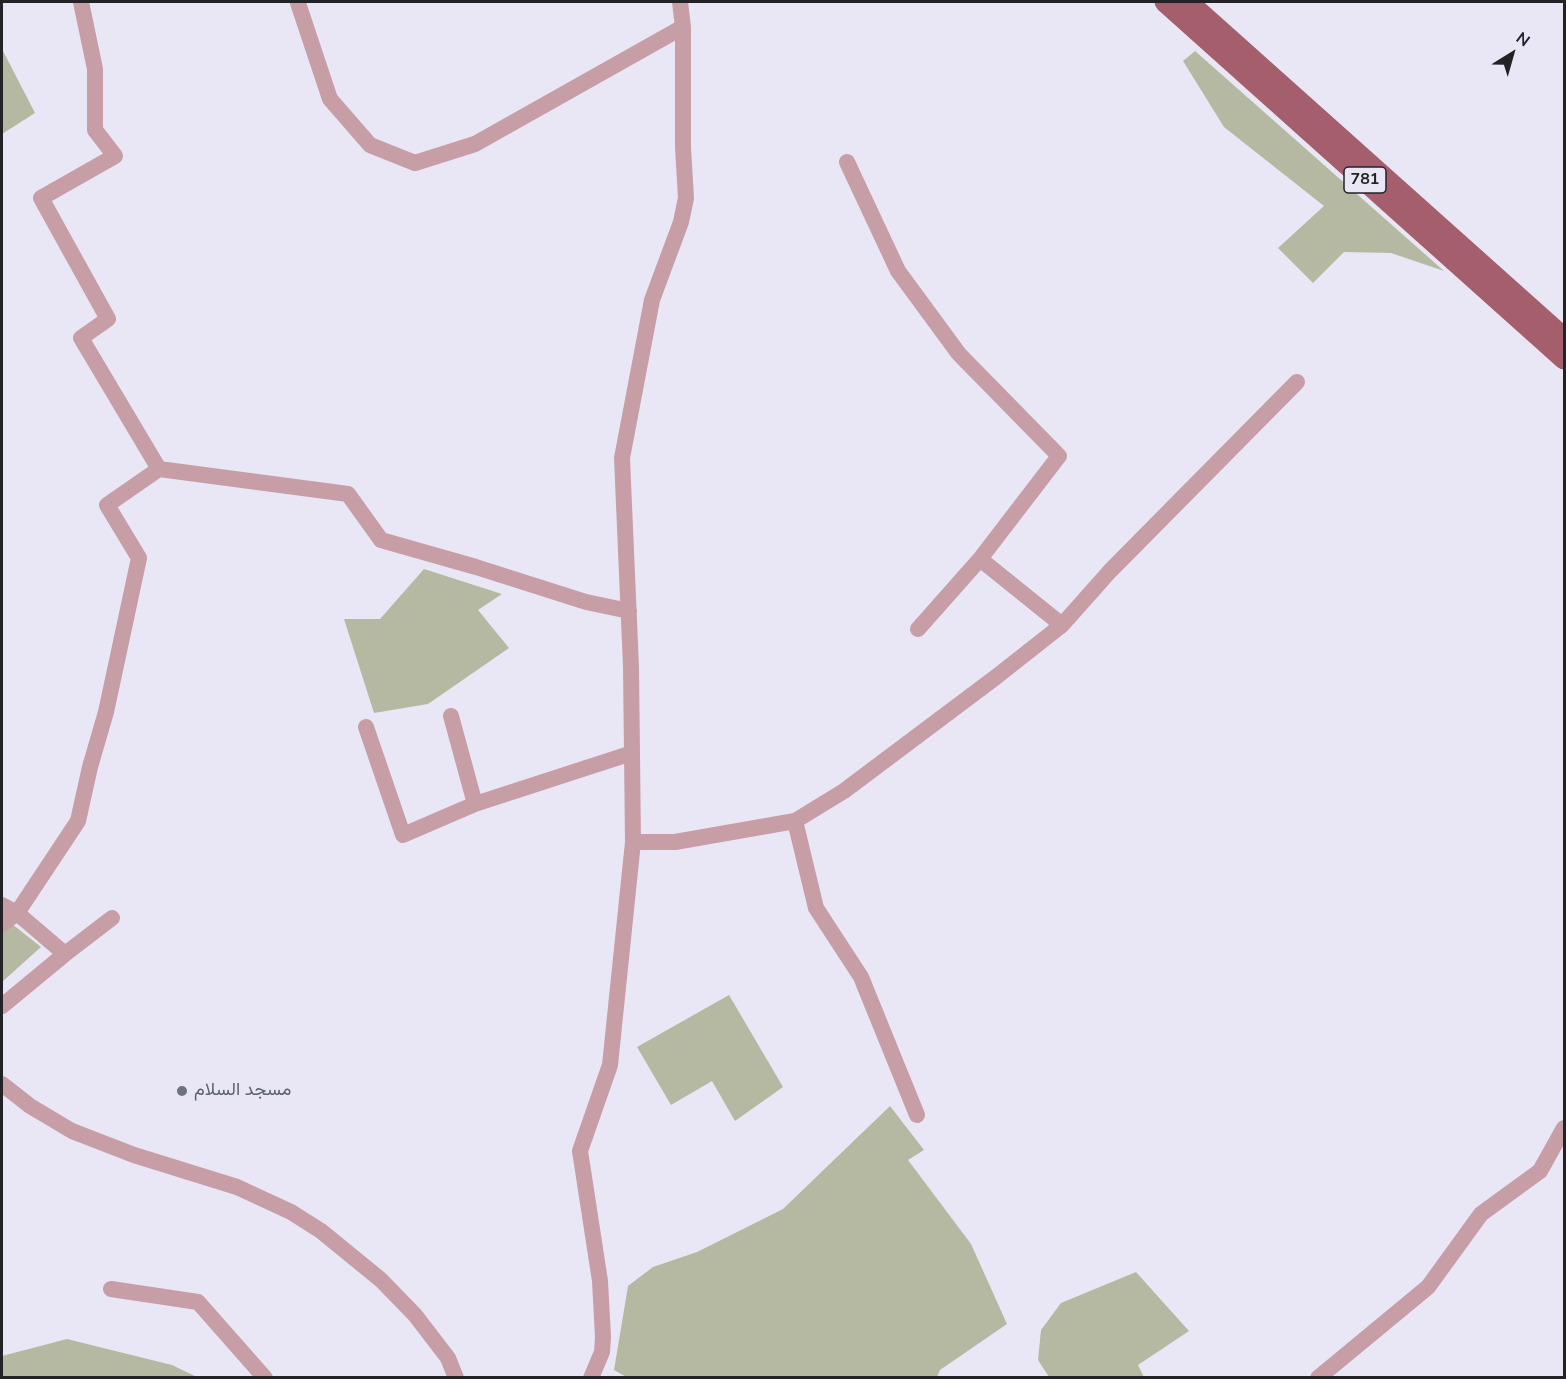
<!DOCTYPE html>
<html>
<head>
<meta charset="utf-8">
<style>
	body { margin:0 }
	#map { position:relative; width:1566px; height:1379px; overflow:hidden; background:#e9e7f6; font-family:"Nunito Sans",sans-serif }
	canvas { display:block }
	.frame { position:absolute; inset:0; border:3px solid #232227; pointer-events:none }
	.north { position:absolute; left:1482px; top:24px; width:60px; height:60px; -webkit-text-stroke:4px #e9e7f6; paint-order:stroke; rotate:37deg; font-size:16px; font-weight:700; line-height:24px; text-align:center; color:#232227 }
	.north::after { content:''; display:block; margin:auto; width:21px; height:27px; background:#232227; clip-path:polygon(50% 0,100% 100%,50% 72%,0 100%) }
</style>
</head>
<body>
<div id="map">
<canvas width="1566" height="1379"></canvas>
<div class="frame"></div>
<div class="north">N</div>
</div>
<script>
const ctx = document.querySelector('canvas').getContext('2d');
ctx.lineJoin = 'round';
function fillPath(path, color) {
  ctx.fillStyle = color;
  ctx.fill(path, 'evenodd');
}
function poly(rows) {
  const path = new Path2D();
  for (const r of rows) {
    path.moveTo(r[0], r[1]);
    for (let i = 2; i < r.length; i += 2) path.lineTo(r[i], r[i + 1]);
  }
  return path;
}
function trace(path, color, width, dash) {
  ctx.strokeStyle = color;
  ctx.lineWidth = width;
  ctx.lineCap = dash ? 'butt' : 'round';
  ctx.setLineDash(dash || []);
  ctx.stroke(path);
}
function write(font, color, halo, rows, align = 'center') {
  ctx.font = font + ' "Nunito Sans",Vazirmatn,sans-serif';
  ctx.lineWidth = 4.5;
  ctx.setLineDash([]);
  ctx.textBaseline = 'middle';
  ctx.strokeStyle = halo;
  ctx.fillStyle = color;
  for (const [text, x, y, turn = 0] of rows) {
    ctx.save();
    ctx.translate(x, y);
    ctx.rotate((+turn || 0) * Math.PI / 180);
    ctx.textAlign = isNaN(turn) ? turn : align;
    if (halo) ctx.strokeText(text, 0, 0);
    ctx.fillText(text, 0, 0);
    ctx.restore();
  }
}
const green = poly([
	[2,49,35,113,2,134],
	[1195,51,1444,271,1391,253,1344,252,1313,283,1278,248,1324,206,1224,127,1183,61],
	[424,569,502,594,478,610,509,648,428,704,374,713,344,619,380,619],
	[2,916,41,947,2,982],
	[729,995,783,1087,735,1121,712,1081,671,1105,637,1047],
	[890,1106,924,1150,908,1160,971,1244,1007,1324,940,1370,937,1377,628,1378,614,1370,628,1286,653,1267,697,1252,783,1209],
	[1136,1272,1189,1331,1138,1365,1144,1377,1049,1377,1038,1360,1041,1330,1061,1303],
	[67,1339,172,1365,197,1377,2,1377,2,1356]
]);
const minor = poly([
	[81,2,95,69,95,130,115,156,41,198,108,319,81,338,159,469],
	[298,3,330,99,370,145,415,163,475,144,683,27],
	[847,162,898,271,959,354,1059,456,980,559,918,629],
	[980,559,1062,625],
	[451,716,475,804],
	[366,727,403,835,475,804,632,753],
	[795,821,816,908,861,977,917,1115],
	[633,842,675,842,795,821,844,791,996,677,1062,625,1110,571,1297,382],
	[2,905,17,913,65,954,112,918],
	[2,924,17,913,78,821,90,767,106,712,139,558,107,505,159,469,348,494,381,540,476,567,586,602,629,611],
	[2,1006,65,954],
	[2,1084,30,1106,72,1131,134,1155,237,1187,291,1212,321,1231,381,1280,415,1315,448,1358,456,1378],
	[111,1289,198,1302,265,1378],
	[591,1378,602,1352,603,1337,600,1281,580,1151,610,1065,633,842,631,667,622,458,652,300,681,222,686,198,683,148,683,27,680,2],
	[1318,1378,1428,1287,1481,1214,1540,1171,1564,1128]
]);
const major = poly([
	[1165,2,1564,359],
	[1188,2,1564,338]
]);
const markers = [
	[182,1091,6,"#6b7280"]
];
const shields = [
	[1365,180,42]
];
const shieldNames = [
	["781",1365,180]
];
const worshipNames = [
	["مسجد السلام",194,1091]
];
fillPath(green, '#b5b9a2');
trace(minor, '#c79ea5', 16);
trace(major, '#a55f6c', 21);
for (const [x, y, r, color] of markers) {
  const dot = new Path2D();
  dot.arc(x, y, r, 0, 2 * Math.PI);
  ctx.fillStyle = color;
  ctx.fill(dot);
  trace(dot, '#e9e7f6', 2);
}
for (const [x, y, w] of shields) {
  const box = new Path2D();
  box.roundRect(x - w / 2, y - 13, w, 26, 4.5);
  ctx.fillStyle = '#e9e7f6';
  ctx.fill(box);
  trace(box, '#232227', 1.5);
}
write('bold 16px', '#232227', null, shieldNames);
write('18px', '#5b616d', '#e9e7f6', worshipNames, 'left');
</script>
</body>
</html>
